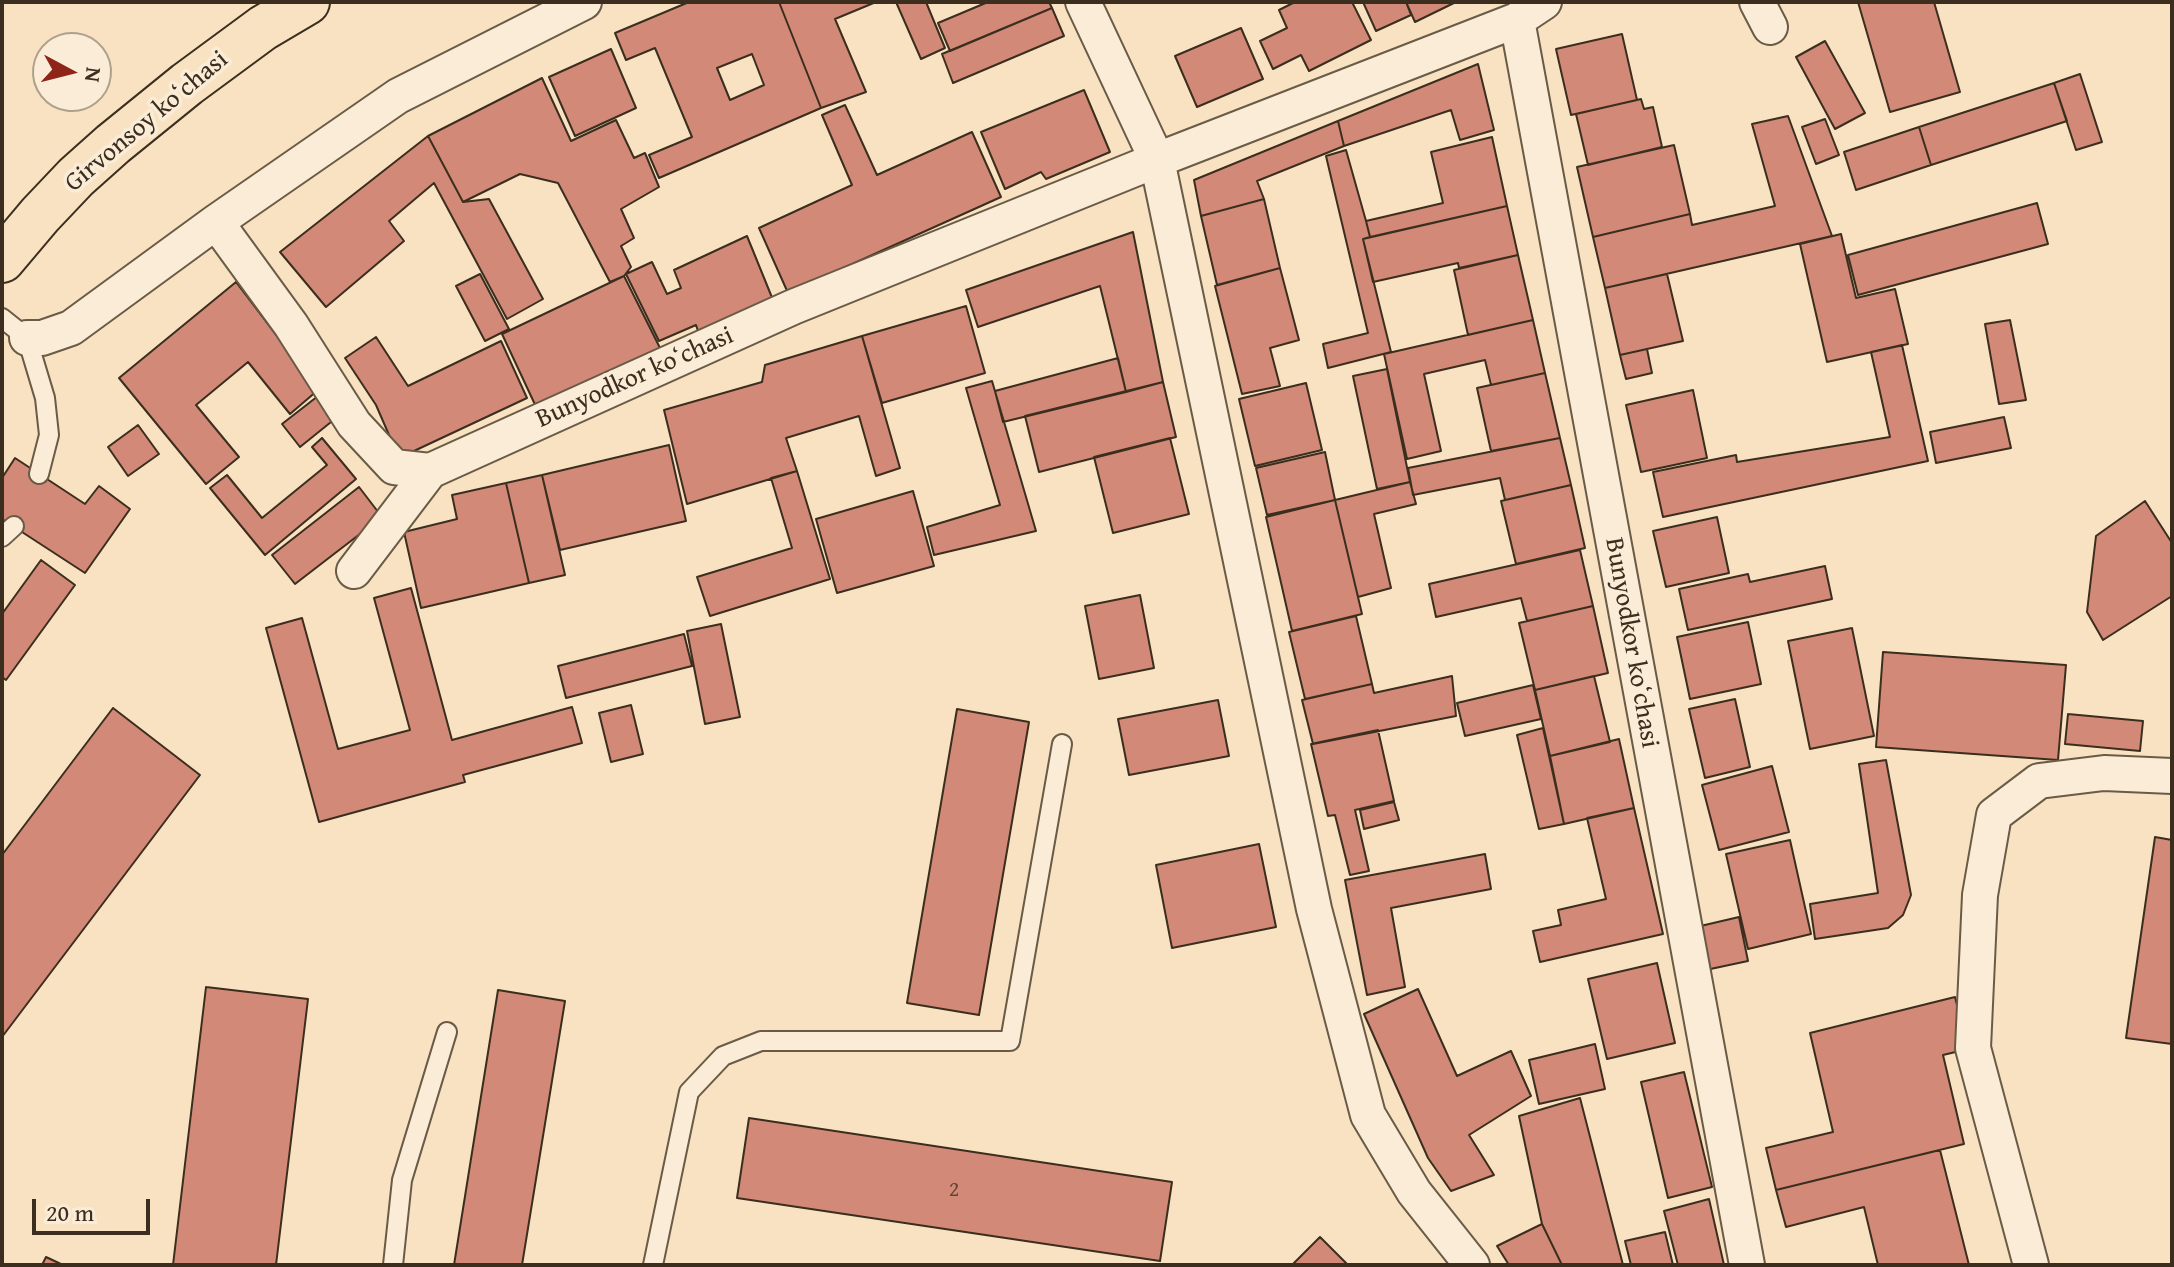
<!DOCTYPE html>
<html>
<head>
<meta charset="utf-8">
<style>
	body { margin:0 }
	#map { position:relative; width:2174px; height:1267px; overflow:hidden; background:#f8e2c2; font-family:"Gentium Book Plus",serif }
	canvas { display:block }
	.frame { position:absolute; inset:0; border:4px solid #3b2e1e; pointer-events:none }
	.north { position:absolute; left:32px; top:32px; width:80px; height:80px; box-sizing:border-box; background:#faecd7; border:2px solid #aea08d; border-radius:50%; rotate:97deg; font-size:22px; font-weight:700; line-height:32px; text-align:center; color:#3b2e1e }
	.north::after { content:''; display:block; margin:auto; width:28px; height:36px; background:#8f2418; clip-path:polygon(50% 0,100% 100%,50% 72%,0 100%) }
	.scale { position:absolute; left:32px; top:1199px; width:118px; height:36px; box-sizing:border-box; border:4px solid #3b2e1e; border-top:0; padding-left:10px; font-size:24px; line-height:28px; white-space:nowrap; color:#3b2e1e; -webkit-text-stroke:6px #faecd7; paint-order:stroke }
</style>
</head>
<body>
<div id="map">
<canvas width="2174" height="1267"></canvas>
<div class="frame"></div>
<div class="north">N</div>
<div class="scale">20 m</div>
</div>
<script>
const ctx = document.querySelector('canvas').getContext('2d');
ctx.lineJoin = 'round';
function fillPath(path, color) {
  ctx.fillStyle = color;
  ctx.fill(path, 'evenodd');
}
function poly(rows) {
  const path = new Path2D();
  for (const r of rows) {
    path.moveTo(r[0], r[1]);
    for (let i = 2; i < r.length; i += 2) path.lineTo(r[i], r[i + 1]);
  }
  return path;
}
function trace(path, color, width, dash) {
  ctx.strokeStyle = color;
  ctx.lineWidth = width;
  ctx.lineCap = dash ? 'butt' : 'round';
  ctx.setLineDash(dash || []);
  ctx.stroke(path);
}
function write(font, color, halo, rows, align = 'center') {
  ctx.font = font + ' "Gentium Book Plus",serif';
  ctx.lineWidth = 7;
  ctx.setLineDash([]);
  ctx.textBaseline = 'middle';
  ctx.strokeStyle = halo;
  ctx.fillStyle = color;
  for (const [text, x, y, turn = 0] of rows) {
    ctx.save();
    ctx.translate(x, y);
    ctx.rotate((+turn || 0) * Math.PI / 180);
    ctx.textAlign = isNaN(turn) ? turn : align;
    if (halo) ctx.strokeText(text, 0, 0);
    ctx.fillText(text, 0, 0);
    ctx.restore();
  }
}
const building = poly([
	[689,2,779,2,821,108,659,178,649,155,692,137,655,48,626,60,615,33,689,2],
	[752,54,764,85,730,100,717,68,752,54],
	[779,2,876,2,835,19,866,92,821,108,779,2],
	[896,2,926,2,945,48,921,59,896,2],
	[988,2,1049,2,1052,8,950,51,938,23,988,2],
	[1295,2,1352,2,1371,40,1309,71,1301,55,1273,69,1260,41,1287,28,1279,10,1295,2],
	[1363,2,1406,2,1411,15,1376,31,1363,2],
	[1406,2,1456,2,1415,22,1406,2],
	[1858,2,1934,2,1960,92,1890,112,1858,2],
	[1052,8,1064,36,953,83,942,54,1052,8],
	[1241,28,1263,79,1197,107,1175,56,1241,28],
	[1622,34,1637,100,1571,115,1556,49,1622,34],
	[1825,41,1865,113,1835,129,1796,57,1825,41],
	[611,49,636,108,575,136,549,77,611,49],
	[1478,64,1494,130,1460,140,1451,110,1344,146,1338,121,1478,64],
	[2080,74,2102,142,2076,150,2054,83,2080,74],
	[542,78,571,141,616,120,634,158,645,153,659,187,621,209,634,238,621,246,631,267,624,276,610,282,558,183,520,174,463,202,428,136,542,78],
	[2054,83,2067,121,1931,165,1919,127,2054,83],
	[1084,90,1110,152,1046,179,1041,172,1005,189,981,132,1084,90],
	[1641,99,1644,109,1653,107,1662,147,1588,165,1576,114,1641,99],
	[845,105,877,175,972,132,1001,197,788,293,759,228,852,185,822,115,845,105],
	[1788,116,1832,236,1605,288,1593,237,1690,214,1692,225,1775,206,1752,124,1788,116],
	[1825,119,1839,155,1816,164,1802,127,1825,119],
	[1338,121,1344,146,1257,181,1264,199,1201,216,1194,180,1338,121],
	[1919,127,1931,165,1856,190,1844,152,1919,127],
	[428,136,463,202,489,199,543,299,507,319,434,183,389,221,404,241,326,307,280,252,428,136],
	[1492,137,1507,206,1370,237,1366,221,1443,203,1431,152,1492,137],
	[1674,145,1690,214,1593,237,1577,167,1674,145],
	[1346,150,1366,221,1370,237,1363,239,1391,352,1328,368,1323,344,1368,333,1326,156,1346,150],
	[1264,199,1280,268,1217,285,1201,216,1264,199],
	[2037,203,2048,244,1858,295,1848,255,2037,203],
	[1507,206,1518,255,1459,268,1458,263,1373,282,1363,239,1507,206],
	[1133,232,1163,382,1126,392,1100,286,978,327,966,290,1133,232],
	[1841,234,1856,298,1895,289,1908,344,1827,362,1800,244,1841,234],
	[747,236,773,300,698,331,696,325,659,341,626,274,652,262,667,294,681,288,674,270,747,236],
	[1518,255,1533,320,1468,335,1454,270,1518,255],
	[1280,268,1299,340,1270,348,1280,386,1242,394,1215,286,1280,268],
	[480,274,509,329,485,341,456,286,480,274],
	[1667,274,1683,341,1620,355,1605,288,1667,274],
	[624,276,662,352,538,411,502,334,624,276],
	[236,282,318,390,290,414,248,362,196,405,239,457,206,484,119,378,236,282],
	[966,306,985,373,882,403,862,336,966,306],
	[1533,320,1545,373,1491,385,1485,360,1424,374,1441,451,1407,459,1384,354,1533,320],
	[2010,320,2026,400,1999,404,1985,324,2010,320],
	[862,336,900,468,876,476,859,416,786,438,797,471,687,504,664,410,762,382,765,365,862,336],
	[376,337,408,386,501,341,527,398,399,458,376,405,345,358,376,337],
	[1902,345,1928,461,1663,517,1653,472,1736,455,1737,462,1890,437,1871,352,1902,345],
	[1647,349,1652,373,1626,379,1620,355,1647,349],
	[1118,358,1126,392,1003,422,995,391,1118,358],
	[1387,369,1410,482,1377,489,1353,376,1387,369],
	[1545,373,1560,438,1491,451,1477,388,1545,373],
	[992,381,1036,531,934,555,927,527,1000,505,966,388,992,381],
	[1163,382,1176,437,1039,472,1025,416,1163,382],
	[1306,383,1322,450,1255,466,1239,399,1306,383],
	[1693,390,1707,458,1641,472,1626,405,1693,390],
	[318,396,336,418,300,447,282,424,318,396],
	[2004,417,2011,448,1936,463,1930,432,2004,417],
	[138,425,159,454,128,476,108,447,138,425],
	[322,438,356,479,265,555,210,488,227,475,262,518,327,465,312,447,322,438],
	[1170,438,1189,514,1113,533,1094,457,1170,438],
	[1560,438,1571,485,1505,500,1500,478,1413,495,1408,468,1560,438],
	[669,445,686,521,560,550,542,475,669,445],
	[1325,452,1335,500,1267,515,1256,468,1325,452],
	[15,458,85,504,99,486,130,509,85,573,2,519,2,478,15,458],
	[797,471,830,579,710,616,697,577,792,548,771,478,797,471],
	[542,475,565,575,529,583,506,483,542,475],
	[1410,482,1416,504,1374,514,1391,588,1358,597,1335,500,1410,482],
	[506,483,529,583,421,608,404,532,457,519,452,495,506,483],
	[1571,485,1585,548,1516,564,1501,501,1571,485],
	[359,487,382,517,295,584,272,555,359,487],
	[913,491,934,566,837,593,816,519,913,491],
	[1335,500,1362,614,1292,631,1266,517,1335,500],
	[2145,501,2172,543,2172,596,2103,640,2087,612,2096,536,2145,501],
	[1717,517,1729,573,1666,587,1653,531,1717,517],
	[1580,550,1593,606,1527,621,1521,598,1436,617,1429,584,1580,550],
	[41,560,75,585,6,680,2,677,2,614,41,560],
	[1825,566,1832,599,1688,630,1679,589,1748,574,1750,582,1825,566],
	[411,588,452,740,572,707,582,743,463,775,465,782,319,822,266,628,302,618,338,749,410,730,374,598,411,588],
	[1140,595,1154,668,1099,679,1085,606,1140,595],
	[1593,606,1608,673,1535,690,1519,623,1593,606],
	[1356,616,1372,684,1305,699,1289,632,1356,616],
	[1748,622,1761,684,1690,699,1677,637,1748,622],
	[721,624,740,717,705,724,687,631,721,624],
	[1852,628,1874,736,1810,749,1788,641,1852,628],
	[684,634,692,666,566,698,558,666,684,634],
	[1883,652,2066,665,2058,760,1876,747,1883,652],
	[1452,676,1456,716,1313,744,1302,700,1372,684,1374,693,1452,676],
	[1594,676,1610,742,1550,756,1535,690,1594,676],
	[1533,685,1541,719,1465,736,1457,703,1533,685],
	[1735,699,1750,767,1705,778,1689,709,1735,699],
	[1218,700,1229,756,1129,775,1118,719,1218,700],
	[631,705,643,754,611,762,599,713,631,705],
	[113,708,200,775,2,1037,2,855,113,708],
	[957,709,1029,722,979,1015,907,1003,957,709],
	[2068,714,2143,721,2140,751,2065,744,2068,714],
	[1543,728,1564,824,1539,829,1517,735,1543,728],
	[1378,730,1394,801,1355,810,1369,871,1350,875,1335,815,1328,816,1311,744,1378,730],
	[1619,739,1634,808,1564,824,1550,756,1619,739],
	[1886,760,1911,895,1903,915,1888,928,1815,939,1810,904,1878,893,1859,764,1886,760],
	[1772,766,1789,832,1719,850,1702,785,1772,766],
	[1394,802,1399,820,1364,829,1360,810,1394,802],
	[1634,808,1663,934,1540,962,1533,931,1561,925,1558,910,1606,899,1587,818,1634,808],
	[2155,837,2172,840,2172,1044,2126,1038,2155,837],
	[1790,840,1811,934,1748,949,1726,854,1790,840],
	[1259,844,1276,927,1172,948,1156,865,1259,844],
	[1485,854,1491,889,1391,908,1405,987,1367,995,1345,880,1485,854],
	[1739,917,1748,961,1701,971,1692,928,1739,917],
	[1657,963,1675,1043,1607,1059,1588,979,1657,963],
	[206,987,308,999,276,1265,173,1265,206,987],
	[1418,989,1457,1076,1511,1051,1531,1096,1469,1135,1494,1175,1451,1191,1428,1158,1364,1014,1418,989],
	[498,990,565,1001,522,1265,454,1265,498,990],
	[1955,997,1968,1049,1943,1055,1964,1144,1776,1190,1766,1148,1833,1132,1810,1033,1955,997],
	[1595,1044,1605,1089,1539,1104,1529,1060,1595,1044],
	[1684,1072,1712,1187,1668,1198,1641,1082,1684,1072],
	[1580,1098,1623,1265,1562,1265,1542,1224,1519,1116,1580,1098],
	[749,1118,1172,1182,1160,1261,737,1198,749,1118],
	[1940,1150,1969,1265,1878,1265,1864,1207,1786,1227,1776,1190,1940,1150],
	[1709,1199,1724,1265,1678,1265,1664,1211,1709,1199],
	[1542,1224,1562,1265,1509,1265,1497,1246,1542,1224],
	[1665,1232,1673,1265,1631,1265,1625,1241,1665,1232],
	[1320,1237,1348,1265,1292,1265,1320,1237],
	[46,1257,63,1265,42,1265,46,1257]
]);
const lane = poly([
	[2,318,27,338,45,398,49,435,39,474],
	[2,537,14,526],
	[393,1265,402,1180,447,1032],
	[653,1265,689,1092,723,1056,761,1041,1010,1041,1062,744]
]);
const street = poly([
	[1083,2,1157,160,1517,20,1544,2],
	[1757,2,1770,27],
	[1517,20,1747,1265],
	[216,222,398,96,584,2],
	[27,338,42,338,71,328,216,222,291,325,354,424,394,467,430,471,793,307,1157,160,1314,909,1368,1115,1414,1192,1472,1265],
	[354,571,430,471],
	[2031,1265,1973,1048,1980,895,1994,815,2039,781,2104,773,2172,776]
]);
const primary = poly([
	[2,260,40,215,76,177,113,144,187,84,263,28,307,2]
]);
const numberNames = [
	["2",954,1190]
];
const streetNames = [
	["Girvonsoy koʻchasi",147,122,-40],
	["Bunyodkor koʻchasi",635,378,-24],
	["Bunyodkor koʻchasi",1631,643,80]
];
fillPath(building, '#d38977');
trace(building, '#3b2e1e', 2);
trace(lane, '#6a5b47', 22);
trace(street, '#6a5b47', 38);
trace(primary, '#3b2e1e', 48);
trace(lane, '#faecd7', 18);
trace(street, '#faecd7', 34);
trace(primary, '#f8e2c2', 44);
write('22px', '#614534', null, numberNames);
write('26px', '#3b2e1e', '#faecd7', streetNames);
</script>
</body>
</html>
